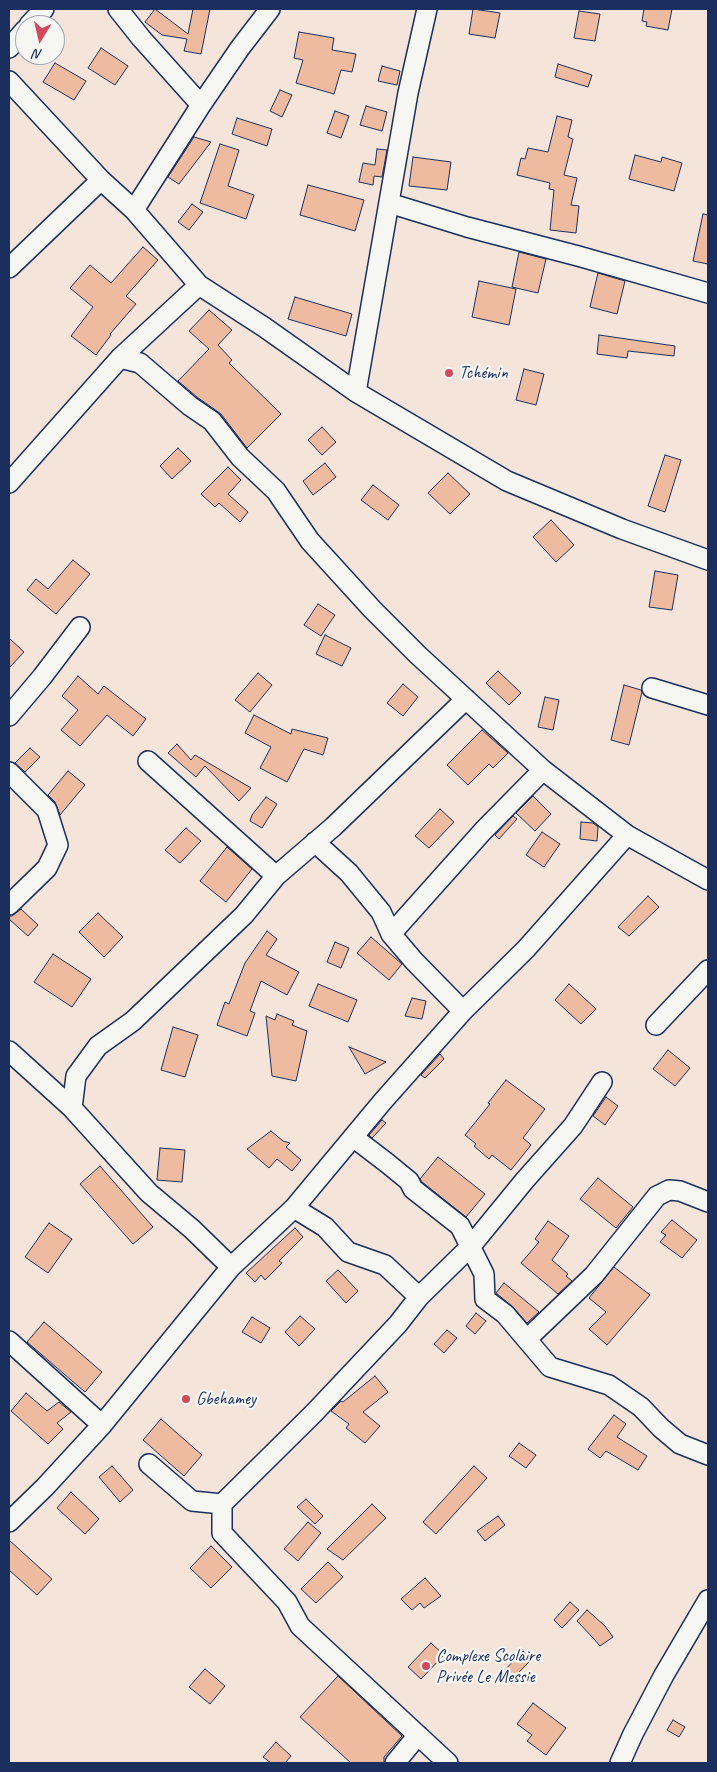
<!DOCTYPE html>
<html>
<head>
<meta charset="utf-8">
<style>
	body { margin:0 }
	#map { position:relative; width:717px; height:1772px; overflow:hidden; background:#f4e4d9; font-family:Caveat,sans-serif }
	canvas { display:block }
	.frame { position:absolute; inset:0; border:10px solid #1b2f5e; pointer-events:none }
	.north { position:absolute; left:15px; top:15px; width:50px; height:50px; box-sizing:border-box; background:#f6f6f2; border:1px solid #9ea6b7; border-radius:50%; rotate:189deg; font-size:14px; font-weight:700; line-height:20px; text-align:center; color:#1b2f5e }
	.north::after { content:''; display:block; margin:auto; width:18px; height:22px; background:#d1495b; clip-path:polygon(50% 0,100% 100%,50% 72%,0 100%) }
</style>
</head>
<body>
<div id="map">
<canvas width="717" height="1772"></canvas>
<div class="frame"></div>
<div class="north">N</div>
</div>
<script>
const ctx = document.querySelector('canvas').getContext('2d');
ctx.lineJoin = 'round';
function fillPath(path, color) {
  ctx.fillStyle = color;
  ctx.fill(path, 'evenodd');
}
function poly(rows) {
  const path = new Path2D();
  for (const r of rows) {
    path.moveTo(r[0], r[1]);
    for (let i = 2; i < r.length; i += 2) path.lineTo(r[i], r[i + 1]);
  }
  return path;
}
function trace(path, color, width, dash) {
  ctx.strokeStyle = color;
  ctx.lineWidth = width;
  ctx.lineCap = dash ? 'butt' : 'round';
  ctx.setLineDash(dash || []);
  ctx.stroke(path);
}
function write(font, color, halo, rows, align = 'center') {
  ctx.font = font + ' Caveat,sans-serif';
  ctx.lineWidth = 4.5;
  ctx.setLineDash([]);
  ctx.textBaseline = 'middle';
  ctx.strokeStyle = halo;
  ctx.fillStyle = color;
  for (const [text, x, y, turn = 0] of rows) {
    ctx.save();
    ctx.translate(x, y);
    ctx.rotate((+turn || 0) * Math.PI / 180);
    ctx.textAlign = isNaN(turn) ? turn : align;
    if (halo) ctx.strokeText(text, 0, 0);
    ctx.fillText(text, 0, 0);
    ctx.restore();
  }
}
const building = poly([
	[155,9,188,34,193,9,210,9,201,54,184,51,187,39,162,35,145,22,155,9],
	[473,9,500,13,495,38,469,34,473,9],
	[644,9,672,9,668,30,646,26,647,22,642,21,644,9],
	[579,11,600,14,595,41,574,38,579,11],
	[299,32,334,38,332,50,356,54,352,72,341,70,334,94,296,83,303,60,294,58,299,32],
	[101,48,128,66,115,85,88,68,101,48],
	[55,63,86,81,74,100,43,82,55,63],
	[558,64,592,75,588,87,555,77,558,64],
	[382,66,400,71,397,85,378,81,382,66],
	[280,90,292,95,282,117,270,111,280,90],
	[366,106,387,112,382,131,360,125,366,106],
	[335,111,349,116,341,138,327,133,335,111],
	[557,116,572,120,568,137,573,139,564,175,577,178,571,205,579,206,576,233,550,230,554,190,549,189,550,183,517,175,521,158,525,159,528,148,548,152,557,116],
	[237,118,272,129,267,146,232,134,237,118],
	[194,137,211,142,179,184,168,177,194,137],
	[220,144,239,150,228,186,254,195,246,219,200,203,220,144],
	[377,149,387,150,382,177,374,176,373,185,359,182,363,163,375,165,377,149],
	[635,155,661,162,662,157,682,163,674,191,629,179,635,155],
	[413,157,451,162,447,190,409,186,413,157],
	[308,185,364,200,355,231,300,215,308,185],
	[192,204,203,212,189,230,178,222,192,204],
	[703,214,708,215,708,264,693,261,703,214],
	[143,247,158,260,126,296,136,304,110,334,111,335,96,355,71,336,93,307,70,288,90,265,111,283,143,247],
	[519,252,546,259,538,293,512,287,519,252],
	[598,273,625,281,617,314,590,307,598,273],
	[479,281,516,289,509,325,472,317,479,281],
	[295,297,352,314,346,336,288,319,295,297],
	[209,310,232,330,218,345,232,360,229,363,281,414,247,448,221,414,197,397,178,381,209,349,189,331,209,310],
	[599,335,675,346,674,356,628,351,627,358,597,354,599,335],
	[524,369,544,374,536,405,516,400,524,369],
	[322,427,336,442,322,455,308,440,322,427],
	[178,448,191,461,172,479,160,466,178,448],
	[665,455,681,460,665,512,648,506,665,455],
	[325,463,336,477,313,495,303,481,325,463],
	[228,467,241,480,228,494,248,512,240,522,219,503,215,507,201,494,228,467],
	[448,473,470,494,450,514,428,493,448,473],
	[373,485,399,505,388,520,361,500,373,485],
	[551,520,574,545,556,562,533,537,551,520],
	[73,560,90,574,56,614,27,590,36,579,48,589,73,560],
	[655,571,678,575,672,610,649,607,655,571],
	[318,604,335,615,321,636,304,625,318,604],
	[325,635,351,648,342,666,316,654,325,635],
	[9,638,24,652,9,668,9,638],
	[498,671,521,693,509,705,486,683,498,671],
	[258,673,272,685,250,712,235,700,258,673],
	[78,676,98,694,104,686,146,719,133,736,107,715,80,746,61,730,78,710,62,696,78,676],
	[403,684,418,697,403,716,387,703,403,684],
	[624,685,641,690,642,692,629,745,611,740,624,685],
	[545,697,559,700,553,730,538,727,545,697],
	[254,715,291,734,292,729,328,738,323,755,304,749,287,782,260,768,271,747,245,733,254,715],
	[482,730,508,753,493,768,489,764,468,785,447,765,482,730],
	[177,744,191,760,195,755,251,788,239,801,205,766,196,777,168,753,177,744],
	[30,748,40,757,25,772,15,763,30,748],
	[68,771,85,785,60,815,55,802,48,795,68,771],
	[533,796,551,814,535,831,516,813,533,796],
	[266,797,277,804,262,828,250,821,252,815,266,797],
	[440,809,454,822,429,848,415,836,440,809],
	[513,816,517,819,499,839,495,835,513,816],
	[581,822,593,823,598,827,597,841,580,839,581,822],
	[186,828,201,841,180,863,165,850,186,828],
	[542,832,560,844,544,867,526,855,542,832],
	[227,847,252,869,226,902,200,881,227,847],
	[648,896,659,907,629,936,618,927,648,896],
	[21,909,38,925,28,936,9,919,9,916,12,916,21,909],
	[98,913,123,937,104,957,79,932,98,913],
	[267,931,277,939,266,955,299,972,287,995,261,981,250,1011,255,1013,247,1036,217,1025,225,1002,229,1004,245,963,267,931],
	[371,937,402,964,389,980,357,953,371,937],
	[335,942,349,948,341,968,327,962,335,942],
	[53,954,91,979,72,1007,34,982,53,954],
	[318,984,357,1000,348,1022,309,1006,318,984],
	[569,984,596,1009,581,1024,555,1000,569,984],
	[412,998,426,1001,422,1019,405,1016,412,998],
	[277,1014,294,1021,292,1025,307,1031,296,1081,272,1076,266,1016,275,1020,277,1014],
	[173,1027,198,1035,185,1077,161,1070,173,1027],
	[349,1047,386,1062,365,1074,349,1047],
	[668,1050,690,1068,675,1086,653,1069,668,1050],
	[440,1054,444,1059,425,1078,421,1075,440,1054],
	[506,1080,545,1109,523,1138,531,1145,511,1170,492,1155,489,1159,474,1146,476,1144,465,1135,490,1104,488,1103,506,1080],
	[606,1097,618,1106,605,1125,593,1116,606,1097],
	[382,1120,386,1123,372,1138,369,1135,382,1120],
	[271,1131,283,1141,290,1143,286,1147,301,1160,292,1171,277,1159,269,1168,247,1149,271,1131],
	[160,1148,185,1150,182,1182,157,1180,160,1148],
	[438,1157,485,1194,466,1217,422,1182,420,1179,438,1157],
	[100,1166,153,1227,133,1244,80,1184,100,1166],
	[598,1178,633,1207,616,1228,580,1199,598,1178],
	[672,1220,697,1240,682,1258,660,1242,666,1235,661,1232,672,1220],
	[548,1221,569,1236,552,1260,568,1274,566,1276,572,1281,558,1294,521,1263,539,1242,535,1239,548,1221],
	[49,1223,72,1239,48,1273,25,1257,49,1223],
	[295,1228,303,1237,279,1261,282,1263,265,1280,261,1275,255,1282,246,1273,295,1228],
	[614,1267,650,1295,607,1345,589,1329,606,1312,589,1298,614,1267],
	[338,1270,358,1291,346,1303,326,1281,338,1270],
	[504,1283,539,1312,527,1323,513,1307,496,1293,504,1283],
	[476,1313,486,1321,475,1334,466,1326,476,1313],
	[300,1316,315,1329,299,1346,285,1332,300,1316],
	[252,1317,270,1328,261,1343,242,1332,252,1317],
	[44,1322,102,1372,85,1392,27,1342,44,1322],
	[447,1330,457,1338,444,1353,434,1344,447,1330],
	[375,1376,388,1392,363,1412,380,1426,365,1443,346,1428,349,1424,331,1411,341,1401,343,1402,375,1376],
	[26,1393,47,1411,59,1402,71,1412,57,1423,63,1429,48,1444,11,1411,26,1393],
	[614,1415,626,1424,617,1437,647,1456,638,1470,606,1451,600,1458,588,1449,614,1415],
	[161,1419,202,1455,184,1476,143,1440,161,1419],
	[519,1443,536,1455,526,1468,509,1456,519,1443],
	[112,1466,133,1490,120,1502,99,1477,112,1466],
	[474,1466,487,1478,436,1534,423,1522,474,1466],
	[71,1492,99,1519,85,1534,57,1508,71,1492],
	[306,1499,323,1516,315,1524,297,1507,306,1499],
	[372,1504,386,1518,343,1560,327,1549,372,1504],
	[498,1516,505,1525,485,1541,477,1531,498,1516],
	[308,1522,321,1533,298,1561,284,1549,308,1522],
	[9,1540,52,1579,37,1595,9,1570,9,1540],
	[211,1546,232,1567,211,1588,190,1568,211,1546],
	[328,1562,343,1577,316,1603,301,1589,328,1562],
	[425,1578,441,1596,424,1608,420,1603,412,1610,401,1599,425,1578],
	[570,1602,579,1610,562,1628,554,1620,570,1602],
	[587,1610,605,1626,613,1637,600,1646,594,1639,577,1621,587,1610],
	[431,1643,444,1655,421,1679,408,1667,431,1643],
	[523,1651,532,1659,506,1685,498,1677,523,1651],
	[205,1669,225,1686,210,1704,189,1687,205,1669],
	[338,1676,402,1736,384,1757,384,1763,351,1763,300,1717,338,1676],
	[533,1703,566,1728,546,1755,527,1741,532,1735,517,1724,533,1703],
	[673,1720,685,1727,679,1737,667,1730,673,1720],
	[276,1742,291,1756,285,1763,271,1763,263,1757,276,1742]
]);
const street = poly([
	[118,9,141,38,201,105],
	[29,25,44,9],
	[9,48,25,30],
	[9,81,101,180,134,210,199,285,264,327,356,392,507,481,622,529,708,560],
	[389,203,467,227,578,256,708,293],
	[134,210,201,105,240,48,270,9],
	[9,268,101,180],
	[120,358,140,363,190,406,212,421,240,457,276,491,310,541,372,609,418,655,543,770,627,835,708,880],
	[356,392,408,93,427,9],
	[9,483,120,358,199,285],
	[652,688,708,705],
	[9,716,42,677,80,627],
	[148,761,276,876],
	[9,772,47,810,58,845,47,868,9,905],
	[315,842,349,873,381,912,391,934,414,961,463,1011],
	[391,934,483,831,543,770],
	[656,1025,708,970],
	[9,1051,72,1108,149,1193,192,1229,231,1267],
	[72,1108,76,1076,98,1046,133,1021,244,915,276,876,333,827,466,699],
	[353,1137,387,1163,409,1181,413,1189,460,1226,484,1274,485,1299,505,1314,550,1367,609,1385,641,1407,661,1428,680,1444,708,1455],
	[294,1208,325,1227,348,1252,385,1265,419,1297],
	[527,1339,594,1275,657,1196,669,1190,680,1191,708,1202],
	[9,1341,102,1425],
	[149,1464,192,1501,222,1504,314,1413,398,1324,419,1297,471,1246,525,1180,573,1126,602,1082],
	[222,1504,222,1533,287,1602,300,1626,448,1763],
	[9,1522,45,1487,102,1425,231,1267,294,1208,383,1101,463,1011,526,949,627,835],
	[395,1763,418,1735],
	[620,1763,633,1734,664,1675,708,1600]
]);
const markers = [
	[449,373,5,"#d1495b"],
	[186,1399,5,"#d1495b"],
	[426,1666,5,"#d1495b"]
];
const poiNames = [
	["Tchémin",459,373],
	["Gbehamey",196,1399],
	["Complexe Scolaire",436,1656],
	["Privée Le Messie",436,1677]
];
fillPath(building, '#eebba0');
trace(building, '#1b2f5e', 1);
trace(street, '#1b2f5e', 22);
trace(street, '#f6f6f2', 19);
for (const [x, y, r, color] of markers) {
  const dot = new Path2D();
  dot.arc(x, y, r, 0, 2 * Math.PI);
  ctx.fillStyle = color;
  ctx.fill(dot);
  trace(dot, '#f6f6f2', 2);
}
write('18px', '#1b2f5e', '#f6f6f2', poiNames, 'left');
</script>
</body>
</html>
